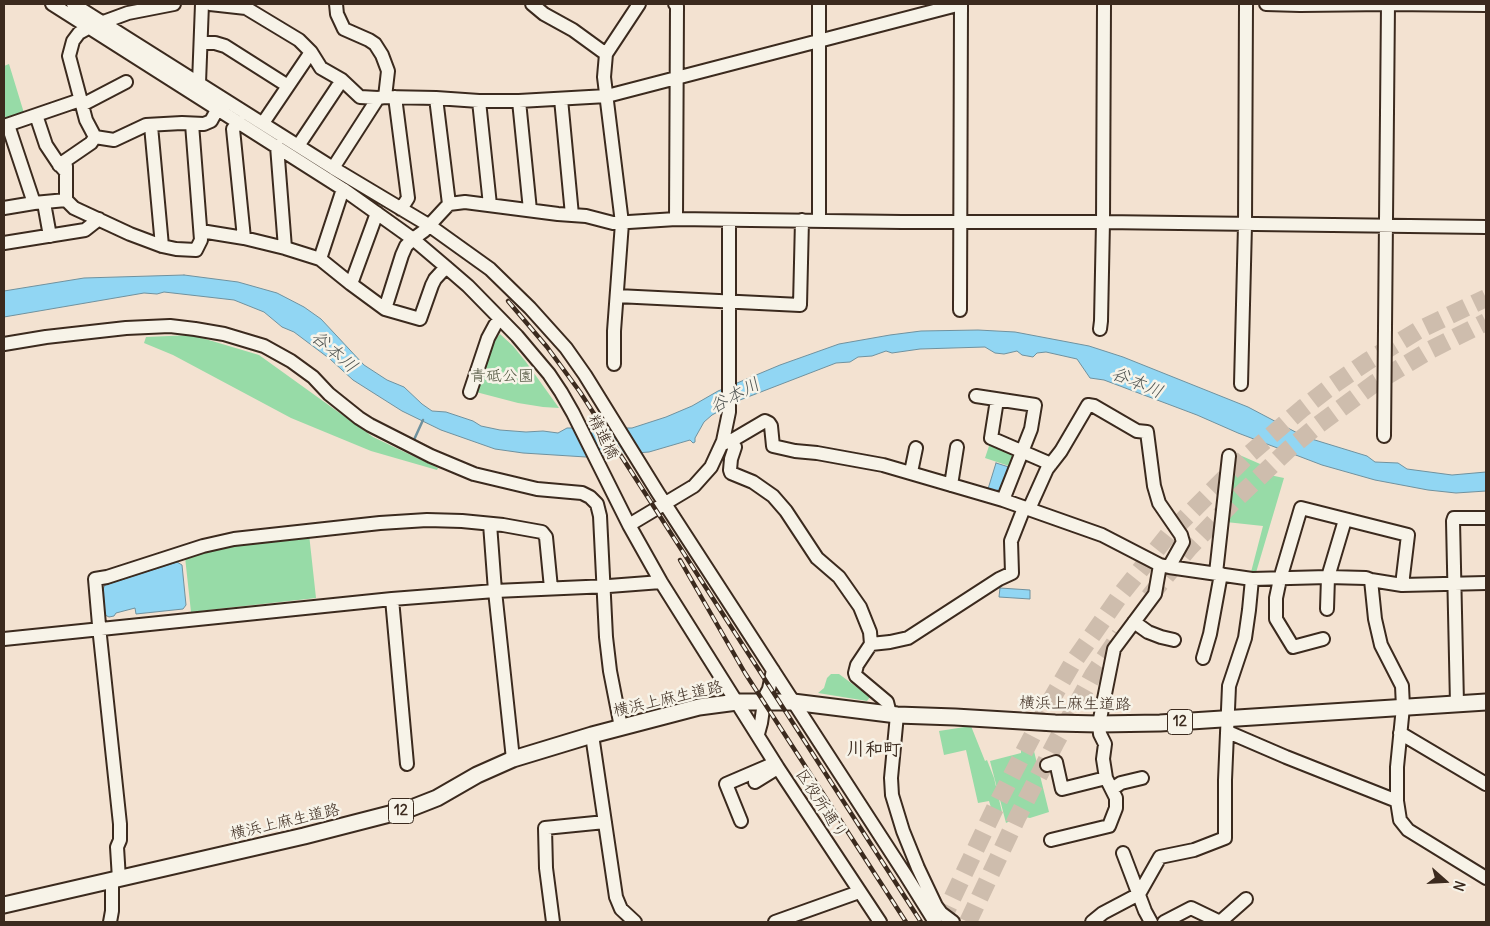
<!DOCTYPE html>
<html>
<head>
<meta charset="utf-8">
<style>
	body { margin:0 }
	#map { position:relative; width:1490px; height:926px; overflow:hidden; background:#f3e2d1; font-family:Delius,sans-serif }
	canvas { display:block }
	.frame { position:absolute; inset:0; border:5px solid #3b2a1e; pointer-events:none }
	.north { position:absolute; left:1420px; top:856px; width:50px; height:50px; -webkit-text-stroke:4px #f7f3e8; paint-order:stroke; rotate:109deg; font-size:14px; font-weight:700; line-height:20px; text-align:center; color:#3b2a1e }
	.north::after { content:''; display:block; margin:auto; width:18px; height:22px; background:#3b2a1e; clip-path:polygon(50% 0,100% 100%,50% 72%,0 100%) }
</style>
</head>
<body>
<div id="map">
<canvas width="1490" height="926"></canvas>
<div class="frame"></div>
<div class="north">N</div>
</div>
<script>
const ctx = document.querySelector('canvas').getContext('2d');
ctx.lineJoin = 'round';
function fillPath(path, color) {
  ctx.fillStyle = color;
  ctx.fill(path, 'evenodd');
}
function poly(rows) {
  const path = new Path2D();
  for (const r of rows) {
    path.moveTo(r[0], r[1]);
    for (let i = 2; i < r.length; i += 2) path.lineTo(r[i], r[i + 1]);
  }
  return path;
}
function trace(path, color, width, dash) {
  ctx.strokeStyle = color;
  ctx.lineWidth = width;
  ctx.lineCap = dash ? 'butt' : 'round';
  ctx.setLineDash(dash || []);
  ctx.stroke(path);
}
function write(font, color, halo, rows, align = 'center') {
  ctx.font = font + ' Delius,"Klee One",sans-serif';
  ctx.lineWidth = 5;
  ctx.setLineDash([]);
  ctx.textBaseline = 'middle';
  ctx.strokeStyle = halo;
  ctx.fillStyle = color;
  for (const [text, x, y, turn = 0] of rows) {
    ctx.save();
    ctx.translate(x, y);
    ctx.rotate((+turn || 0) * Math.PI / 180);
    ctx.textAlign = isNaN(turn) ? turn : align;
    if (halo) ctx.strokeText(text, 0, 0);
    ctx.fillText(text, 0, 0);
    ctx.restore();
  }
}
const green = poly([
	[9,64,24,113,4,119,4,66],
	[500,334,513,346,526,362,559,408,543,407,518,403,476,392,488,347],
	[192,335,259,355,373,437,438,468,437,470,371,451,291,418,173,355,144,343,146,337],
	[990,443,1016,452,1012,467,985,458],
	[1235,453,1267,467,1265,474,1284,478,1255,576,1250,576,1263,526,1226,522,1232,460],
	[309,534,316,598,191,612,185,557,220,546],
	[831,674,839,674,870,697,867,701,818,693,824,688,827,678],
	[971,726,985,761,987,760,994,778,1002,812,993,814,989,801,978,803,966,750,944,755,939,731],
	[1021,746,1026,746,1026,748,1033,747,1049,812,1030,818,1025,817,1014,819,1006,823,990,761,1021,753]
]);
const water = poly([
	[184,275,238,282,277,293,304,307,321,319,364,365,387,380,404,387,422,404,432,411,446,412,473,421,481,426,500,430,526,432,543,431,558,433,567,428,632,428,666,417,692,406,718,391,780,365,839,344,890,335,921,331,978,330,1015,332,1089,346,1123,357,1248,407,1305,437,1367,456,1375,462,1398,463,1407,469,1452,475,1486,472,1486,491,1456,493,1428,490,1375,480,1322,465,1238,433,1197,415,1104,380,1090,378,1077,359,1046,352,1037,353,1033,357,1022,355,1017,351,1004,354,995,353,985,347,920,349,892,353,886,351,872,356,858,357,850,362,836,363,740,400,712,415,704,422,695,438,695,442,693,443,690,440,649,452,586,457,523,453,495,449,441,430,402,411,353,380,330,359,294,332,282,327,264,312,234,300,164,292,157,294,144,293,4,317,4,291,84,278,184,275],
	[996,463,1012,468,1002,492,997,490,996,492,988,489,996,463],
	[177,562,182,565,186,605,183,609,136,614,135,608,116,613,114,616,109,617,105,615,103,589,105,585,177,562],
	[1000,588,1030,590,1030,599,999,597,1000,588]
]);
const pier = poly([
	[591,425,606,425,626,457,612,458]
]);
const stream = poly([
	[413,442,423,420]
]);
const highwayTunnel = poly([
	[1149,597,1189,548,1234,501,1289,449,1318,425,1375,383,1430,350,1486,322],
	[941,922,996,806,1051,700,1072,664,1121,594,1169,534,1246,457,1303,408,1333,385,1368,361,1419,330,1486,298],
	[968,922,1017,818,1056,742,1093,675,1120,635]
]);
const minor = poly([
	[52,4,343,189,413,239,446,267,468,286,517,336,549,374,561,392,573,413,629,525,661,582,778,768,880,922],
	[73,4,333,168,430,226,490,269,530,308,566,348,585,375,658,493,905,874,935,922],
	[174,4,128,13,90,27,79,33,73,41,69,56,86,120,95,137,114,140,146,125,182,123,204,124,211,121,218,108],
	[210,4,246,8,299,40,311,52,321,68,342,80,360,97,378,98],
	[336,4,337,14,344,29,369,40,375,44,382,55,388,71,385,97],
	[532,4,544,14,573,30,606,54,604,77,622,223,614,331,614,364],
	[675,4,677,6,676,219],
	[1266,4,1300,5,1388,4,1486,5],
	[201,43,215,43,225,46,288,86],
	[606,54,639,4],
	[199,83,202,4],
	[395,97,408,198,401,209],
	[436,98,449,204],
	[561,99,572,215],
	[479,101,490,205],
	[519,101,530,210],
	[82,105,126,82],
	[36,115,46,145,58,163,66,172],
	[239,122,233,129,244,238],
	[263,123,311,52],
	[8,125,34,203],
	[4,126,80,100],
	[151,126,162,246],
	[277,146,285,248],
	[298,146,342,80],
	[59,165,91,143,95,137],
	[66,166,66,200],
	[333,168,378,98,385,97,436,98,479,101,519,101,607,96,961,4],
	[44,203,50,236],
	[4,208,34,203,66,200,74,208,130,234,162,246,176,249,196,250,201,240,192,124],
	[819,220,819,4],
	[201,231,244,238,285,248,320,259,351,284,385,309,420,319,432,285,435,279,446,267],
	[4,243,85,230,99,219],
	[320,259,343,189],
	[351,284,377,213],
	[617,296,800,305,802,220],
	[385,309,402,255,406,246,413,239,424,231,449,204,465,202,558,214,586,216,613,223,676,219,902,222,1103,222,1486,227],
	[960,310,961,4],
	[1100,329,1101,321,1103,222,1104,4],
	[4,344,46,337,126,328,170,326,195,329,224,334,264,346,291,361,313,377,329,394,359,418,370,425,431,456,474,474,537,489,582,493,590,497,597,504,600,516,606,637,610,671,621,727],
	[1241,384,1245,225,1246,4],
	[470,392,488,338,495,325,500,319],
	[976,396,1035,405,1031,429,1003,500],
	[997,400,991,438,1051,464],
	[1384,436,1388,4],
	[722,444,731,441,765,421,769,423,771,426,773,446,795,451,817,453,883,465,1003,500,1102,535,1160,565,1169,567,1252,579,1328,577,1366,578,1371,580,1402,585,1486,583],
	[735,447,731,459,730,470,731,473,753,482,773,496,786,511,817,558,839,577,860,607,870,632,871,644,857,665,855,673,856,676,887,702,890,714],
	[911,472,916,448],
	[951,485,957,447],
	[1029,509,1047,469,1061,451,1088,405,1094,406,1137,431,1147,432,1154,486,1159,503,1181,535,1183,542,1169,567],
	[490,524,495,591,513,759],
	[629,525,694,486,711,467,723,441,729,412,729,220],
	[1216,573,1229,456],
	[1371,580,1375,619,1381,645,1402,686,1403,707,1397,767,1397,801,1400,820,1408,830,1486,878],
	[392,599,407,764],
	[1327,609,1328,577,1345,520],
	[1134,622,1148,632,1161,637,1174,640],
	[4,639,392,599,495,591,609,586,661,582],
	[1323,639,1293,647,1276,619,1276,598,1280,579,1301,508,1408,535,1402,585],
	[871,644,890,642,908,638,999,579,1012,573,1011,541,1024,508],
	[1203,658,1210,634,1221,574],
	[762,702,769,689,773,670],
	[1457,704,1453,521,1454,518,1486,518],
	[897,715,891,778,892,795,903,831,918,868,936,906,941,913,953,922],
	[1228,732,1286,757,1397,801],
	[1400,733,1486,784],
	[758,734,761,723,764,702],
	[592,735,616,897,621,909,635,922],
	[1047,765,1056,762,1062,789,1106,778],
	[755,782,776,769],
	[1112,789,1121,783,1142,778],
	[741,821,726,784,775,763],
	[1051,840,1109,826,1116,808,1116,798,1106,778,1103,759,1105,744,1100,734,1099,724,1114,649,1155,594,1160,565],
	[1123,853,1145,911,1151,922],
	[119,879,117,847,120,840,120,824,100,636,95,579,107,577,203,546,234,539,380,523,427,520,462,521,503,525,542,532,546,537,551,588],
	[110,922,112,911,112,880],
	[553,922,546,868,545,828,605,822],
	[775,922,859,892],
	[1092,922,1103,913,1139,894,1160,857,1194,850,1225,838,1225,780,1229,686,1245,638,1249,610,1252,579],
	[1164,922,1191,908,1220,922,1246,899]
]);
const major = poly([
	[4,905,304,836,409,809,437,798,477,775,513,759,592,735,699,707,737,702,793,702,897,715,955,717,1055,723,1099,724,1160,723,1486,702]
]);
const rail = poly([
	[508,301,547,347,580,392,921,922],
	[680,560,745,673,906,922]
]);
const shields = [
	[1180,722,25],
	[401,811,25]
];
const shieldNames = [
	["12",1180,722],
	["12",401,811]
];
const parkNames = [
	["青砥公園",502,376]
];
const streetNames = [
	["精進橋",603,437,63],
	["横浜上麻生道路",668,699,-13],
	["横浜上麻生道路",1075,704,1],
	["区役所通り",821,804,57],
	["横浜上麻生道路",285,822,-13]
];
const waterNames = [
	["谷本川",334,352,41],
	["谷本川",1137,383,23],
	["谷本川",735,396,-28]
];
const neighbourhoodNames = [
	["川和町",874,750]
];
fillPath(green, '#97dba7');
fillPath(water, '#91d6f3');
trace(water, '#6f919e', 1);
fillPath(pier, '#f3e2d1');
trace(stream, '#6f919e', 2.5);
trace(highwayTunnel, '#cebdad', 18, [18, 9]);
trace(minor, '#3b2a1e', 16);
trace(major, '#3b2a1e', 19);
trace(minor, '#f7f3e8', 12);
trace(major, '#f7f3e8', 15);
trace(rail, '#3b2a1e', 4.5);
trace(rail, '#f7f3e8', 2.5, [8]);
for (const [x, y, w] of shields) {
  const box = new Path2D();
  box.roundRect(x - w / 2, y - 12.5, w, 25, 4);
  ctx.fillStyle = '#f7f3e8';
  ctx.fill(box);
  trace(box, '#3b2a1e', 1);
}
write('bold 15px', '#3b2a1e', null, shieldNames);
write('16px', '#525640', '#f7f3e8', parkNames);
write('16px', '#3b2a1e', '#f7f3e8', streetNames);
write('italic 18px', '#505553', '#f7f3e8', waterNames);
write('bold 18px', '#3b2a1e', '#f7f3e8', neighbourhoodNames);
</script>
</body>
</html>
